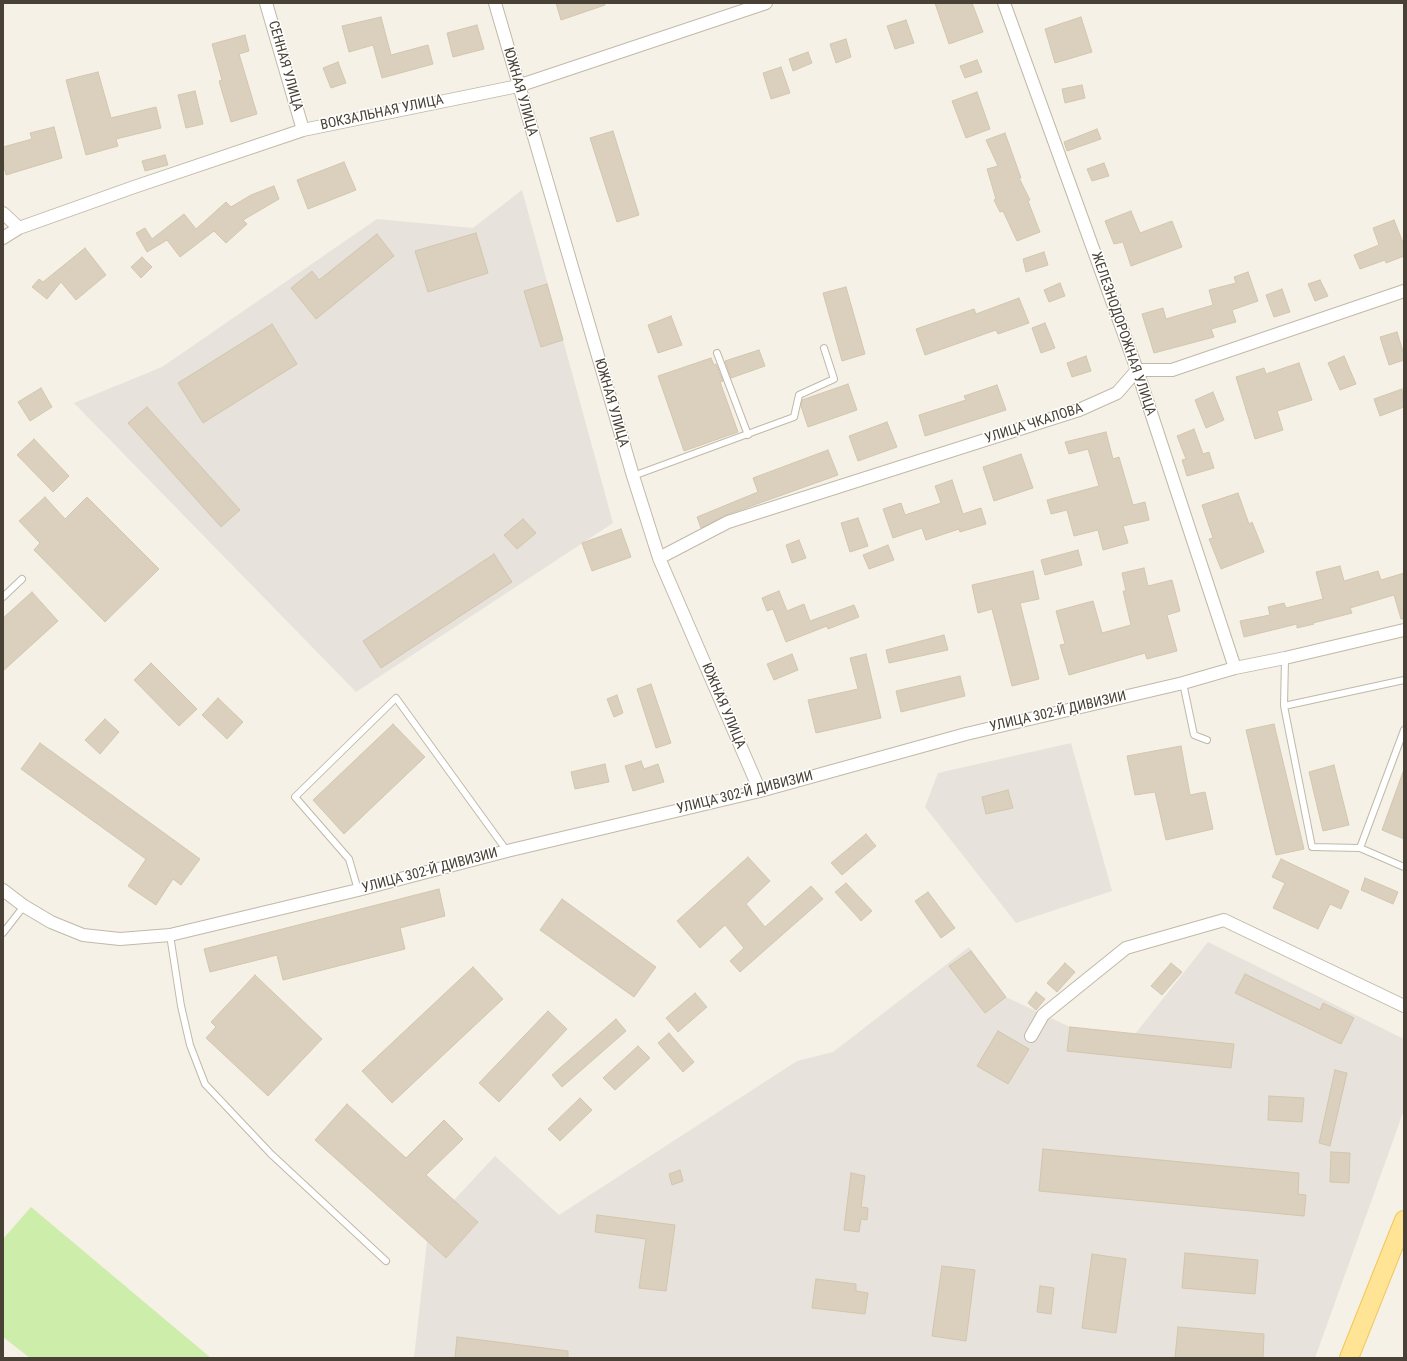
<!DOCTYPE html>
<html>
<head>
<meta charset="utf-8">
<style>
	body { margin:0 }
	#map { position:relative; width:1407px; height:1361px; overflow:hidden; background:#f5f1e6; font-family:"Roboto Condensed",sans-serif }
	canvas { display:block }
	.frame { position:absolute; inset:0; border:4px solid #494135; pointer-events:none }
</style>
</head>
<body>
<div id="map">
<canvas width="1407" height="1361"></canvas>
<div class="frame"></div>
</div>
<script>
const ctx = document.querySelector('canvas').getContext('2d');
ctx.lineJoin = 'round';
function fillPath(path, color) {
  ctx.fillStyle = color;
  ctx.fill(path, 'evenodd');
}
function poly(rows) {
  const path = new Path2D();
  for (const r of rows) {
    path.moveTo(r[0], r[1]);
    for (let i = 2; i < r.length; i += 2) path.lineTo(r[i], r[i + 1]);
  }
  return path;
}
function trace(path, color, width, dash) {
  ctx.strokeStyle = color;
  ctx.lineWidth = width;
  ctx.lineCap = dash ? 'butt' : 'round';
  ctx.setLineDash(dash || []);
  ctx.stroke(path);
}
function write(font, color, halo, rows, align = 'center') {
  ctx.font = font + ' "Roboto Condensed",sans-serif';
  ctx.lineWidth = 3;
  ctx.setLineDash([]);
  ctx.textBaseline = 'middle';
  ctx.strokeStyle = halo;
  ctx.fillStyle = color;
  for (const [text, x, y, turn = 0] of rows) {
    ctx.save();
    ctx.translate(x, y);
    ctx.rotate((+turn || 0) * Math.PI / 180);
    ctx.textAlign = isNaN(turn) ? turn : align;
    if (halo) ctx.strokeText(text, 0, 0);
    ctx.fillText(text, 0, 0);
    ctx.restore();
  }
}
const industrial = poly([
	[522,190,613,523,356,692,74,403,162,367,377,219,473,228],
	[1071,743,1112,891,1016,923,925,807,938,773],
	[1208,942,1404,1039,1404,1110,1315,1358,414,1358,427,1241,446,1258,478,1222,454,1200,495,1156,559,1215,797,1061,833,1052,969,947,1006,997,1070,1027,1135,1034]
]);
const green = poly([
	[31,1207,211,1358,30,1358,3,1337,3,1239]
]);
const building = poly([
	[556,3,605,3,605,5,561,20,556,3],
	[935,3,972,3,983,32,949,44,935,3],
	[381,17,391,55,428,45,433,64,382,78,373,45,349,52,342,26,381,17],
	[1081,17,1092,52,1055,63,1045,29,1081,17],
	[906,20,914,43,895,49,887,26,906,20],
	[477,25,484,49,453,57,447,33,477,25],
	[245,35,249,51,239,54,257,114,231,122,219,81,222,80,212,44,245,35],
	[846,39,851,57,836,63,830,44,846,39],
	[808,52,812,63,793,71,789,59,808,52],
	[977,60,982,72,965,78,960,66,977,60],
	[338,62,346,83,331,88,323,68,338,62],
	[781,67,790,93,771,99,763,73,781,67],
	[98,72,111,118,156,107,161,128,116,139,118,146,86,155,66,80,98,72],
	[1082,85,1085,98,1065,103,1062,89,1082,85],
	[195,91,203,124,186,128,178,95,195,91],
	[977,92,990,129,966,138,952,101,977,92],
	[54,127,62,158,6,175,3,163,3,147,32,139,30,133,54,127],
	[1097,129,1101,139,1067,151,1064,142,1097,129],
	[613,131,639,215,617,222,590,138,613,131],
	[1005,133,1021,178,1019,178,1030,200,1028,201,1040,232,1017,241,1003,211,1000,212,994,200,996,199,987,169,998,166,986,140,1005,133],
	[165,155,168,165,145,171,142,161,165,155],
	[344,162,356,190,308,209,297,180,344,162],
	[1104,163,1109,176,1092,181,1087,169,1104,163],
	[274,186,279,199,243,220,247,224,226,243,214,231,180,257,167,240,147,252,136,233,145,228,152,239,184,214,196,229,226,202,231,207,251,195,274,186],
	[1131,211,1140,233,1172,221,1182,247,1131,266,1123,242,1114,244,1105,221,1131,211],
	[1394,220,1404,245,1404,256,1386,263,1385,260,1360,269,1354,255,1379,245,1373,228,1394,220],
	[476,233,488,273,428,292,415,251,476,233],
	[377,234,394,256,316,319,291,288,312,271,319,280,377,234],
	[85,248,106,275,76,300,61,282,47,299,32,287,39,279,43,282,85,248],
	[1044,252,1048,265,1026,272,1023,259,1044,252],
	[142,257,152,267,141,278,131,267,142,257],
	[1248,272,1258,301,1232,310,1236,322,1211,329,1214,337,1154,353,1142,314,1163,308,1166,319,1213,305,1209,290,1236,283,1234,277,1248,272],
	[1320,280,1328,296,1315,301,1308,284,1320,280],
	[1060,283,1065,296,1049,302,1044,290,1060,283],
	[547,284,563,340,541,347,524,291,547,284],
	[846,287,865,354,842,361,823,293,846,287],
	[1282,289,1290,312,1274,317,1266,295,1282,289],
	[1019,298,1029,323,998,334,996,330,925,355,916,329,974,309,976,314,1019,298],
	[671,316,682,345,658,353,648,325,671,316],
	[1045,323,1055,348,1041,353,1032,328,1045,323],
	[272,324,297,364,203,423,178,383,272,324],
	[1397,332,1404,355,1404,360,1389,365,1380,337,1397,332],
	[759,350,765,366,731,378,725,361,759,350],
	[1086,356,1091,371,1072,377,1067,363,1086,356],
	[1344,356,1356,384,1340,390,1328,363,1344,356],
	[711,358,714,365,716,364,723,381,720,382,738,432,684,451,658,376,711,358],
	[1299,363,1312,400,1277,411,1283,430,1255,439,1236,377,1264,368,1266,374,1299,363],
	[848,384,857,410,808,427,801,406,802,400,848,384],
	[997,385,1006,410,925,436,919,415,966,400,964,396,997,385],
	[41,388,52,407,30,421,18,402,41,388],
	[1402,389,1404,407,1380,416,1374,399,1402,389],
	[1213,392,1224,420,1206,428,1195,400,1213,392],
	[147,407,240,510,221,527,128,423,147,407],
	[887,422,897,447,858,461,849,436,887,422],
	[1194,429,1203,454,1209,452,1214,468,1187,476,1182,460,1186,459,1177,436,1194,429],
	[1106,432,1113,459,1119,457,1133,505,1145,502,1149,520,1123,526,1128,543,1103,550,1098,530,1074,536,1067,510,1051,514,1047,500,1099,486,1088,449,1069,454,1065,442,1106,432],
	[34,439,69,476,53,492,17,455,34,439],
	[828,450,838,475,726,515,701,528,697,517,758,492,753,478,828,450],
	[1021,454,1033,488,994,501,983,467,1021,454],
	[952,480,963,514,981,508,986,524,960,532,959,529,926,540,922,528,893,538,883,509,901,503,905,515,941,503,935,486,952,480],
	[1238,493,1249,524,1252,522,1264,552,1221,569,1209,539,1213,538,1202,505,1238,493],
	[45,497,65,519,87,497,159,569,105,622,34,550,40,543,19,521,45,497],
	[858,518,868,546,850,552,841,523,858,518],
	[523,519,536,533,517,549,504,535,523,519],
	[621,529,631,557,592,571,582,543,621,529],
	[799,540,806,558,792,563,786,545,799,540],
	[888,545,894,560,869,569,863,555,888,545],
	[1078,550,1082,565,1045,575,1041,560,1078,550],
	[494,554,512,582,381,668,363,641,494,554],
	[1340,566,1344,581,1378,571,1381,580,1404,573,1404,619,1401,619,1394,595,1350,608,1352,613,1313,623,1314,624,1297,628,1297,624,1244,637,1240,621,1270,615,1268,607,1284,603,1286,608,1323,599,1316,572,1340,566],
	[1144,568,1148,586,1172,580,1180,611,1167,615,1177,651,1147,659,1145,653,1069,675,1060,645,1065,644,1056,611,1093,601,1102,633,1131,625,1123,591,1126,591,1122,573,1144,568],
	[1033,571,1039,599,1020,603,1039,679,1012,686,992,609,978,613,972,585,1033,571],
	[779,591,787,611,804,604,810,621,854,605,859,617,828,629,827,626,786,642,773,609,767,611,762,598,779,591],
	[32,592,58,621,3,671,3,618,32,592],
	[944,635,948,650,889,663,886,650,944,635],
	[792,654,798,670,774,680,767,664,792,654],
	[866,654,881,718,816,733,808,700,858,689,850,658,866,654],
	[151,663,197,709,179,726,134,680,151,663],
	[960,676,965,696,901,712,896,691,960,676],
	[651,684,671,743,656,748,637,689,651,684],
	[617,695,623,713,614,717,607,699,617,695],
	[218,698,243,722,227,739,202,715,218,698],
	[105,719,119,732,100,754,85,740,105,719],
	[393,724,425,757,344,834,313,800,393,724],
	[1274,724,1304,849,1276,855,1246,730,1274,724],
	[40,743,200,859,181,885,173,879,156,905,128,886,146,859,21,769,40,743],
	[1181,746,1190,795,1205,792,1213,829,1166,840,1155,792,1135,795,1127,756,1181,746],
	[641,761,644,769,658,764,664,782,633,791,625,766,641,761],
	[605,764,609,782,575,789,571,772,605,764],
	[1334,765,1349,825,1323,831,1309,772,1334,765],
	[1403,772,1404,772,1404,839,1382,830,1403,772],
	[1008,790,1013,808,986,814,982,797,1008,790],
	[866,834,876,846,842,875,831,863,866,834],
	[748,857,770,881,746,904,765,927,811,886,823,899,740,972,730,961,744,948,725,925,700,948,677,921,748,857],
	[1281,859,1349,891,1341,909,1330,904,1318,929,1273,908,1285,883,1272,877,1281,859],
	[1365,878,1398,892,1393,904,1361,890,1365,878],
	[846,883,872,911,861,921,835,892,846,883],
	[439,889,445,916,400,928,405,949,283,980,277,955,210,972,204,949,439,889],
	[928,892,955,928,941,938,915,901,928,892],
	[562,899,656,967,634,997,540,930,562,899],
	[971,951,1006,997,985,1013,949,966,971,951],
	[1065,963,1075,972,1057,992,1047,983,1065,963],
	[1171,963,1182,972,1162,995,1151,986,1171,963],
	[473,967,503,999,392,1103,362,1071,473,967],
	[1245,974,1320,1010,1323,1003,1354,1018,1341,1044,1235,993,1245,974],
	[255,975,322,1039,268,1096,206,1038,216,1027,211,1022,255,975],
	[1036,992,1045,999,1036,1010,1028,1003,1036,992],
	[695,993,707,1007,678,1032,666,1018,695,993],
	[548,1011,567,1029,499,1102,479,1083,548,1011],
	[616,1019,626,1031,562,1087,552,1075,616,1019],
	[1070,1027,1234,1044,1231,1068,1067,1051,1070,1027],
	[998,1031,1029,1049,1008,1084,977,1066,998,1031],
	[669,1033,694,1062,683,1072,658,1043,669,1033],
	[638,1046,650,1058,615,1090,603,1078,638,1046],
	[1335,1070,1347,1073,1330,1146,1319,1143,1335,1070],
	[1269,1096,1304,1098,1302,1122,1268,1120,1269,1096],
	[580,1098,592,1110,560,1141,548,1129,580,1098],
	[347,1104,406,1158,444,1120,463,1139,426,1175,478,1222,446,1258,315,1140,347,1104],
	[1043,1149,1299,1173,1298,1194,1306,1195,1304,1216,1039,1191,1043,1149],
	[1331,1152,1350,1153,1349,1183,1330,1182,1331,1152],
	[680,1170,683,1181,672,1185,669,1174,680,1170],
	[851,1173,865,1176,861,1207,868,1208,867,1220,861,1219,859,1232,844,1230,851,1173],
	[597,1215,675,1225,666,1291,639,1288,646,1239,595,1232,597,1215],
	[1185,1253,1258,1260,1255,1294,1182,1288,1185,1253],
	[1092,1254,1126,1259,1116,1333,1082,1328,1092,1254],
	[942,1266,975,1270,966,1341,932,1336,942,1266],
	[816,1279,856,1284,856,1291,868,1293,865,1314,812,1308,816,1279],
	[1040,1286,1054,1288,1051,1314,1037,1312,1040,1286],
	[1178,1327,1264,1334,1263,1358,1175,1358,1178,1327],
	[457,1337,568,1351,568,1358,455,1358,457,1337]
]);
const service = poly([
	[717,353,748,435],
	[633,476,794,417,799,395,834,379,824,348],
	[3,597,22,579],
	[1285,658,1284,706,1312,847,1360,848,1404,867],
	[1183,683,1194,735,1207,740],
	[1284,706,1404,680],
	[1360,848,1404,730],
	[358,890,349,859,295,797,396,698,507,851],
	[3,933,24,906],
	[170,935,181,1006,190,1045,205,1084,271,1154,386,1261]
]);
const minor = poly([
	[266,3,303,130],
	[495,3,633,476,659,558,760,791],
	[1004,3,1137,370,1235,668],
	[3,213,19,228],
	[3,238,19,228,134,187,303,130,518,86,766,3],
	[659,558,728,522,1079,410,1117,393,1137,370,1172,370,1404,291],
	[3,890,24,906,51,922,83,935,120,939,170,935,358,890,507,851,760,791,966,734,1183,683,1235,668,1285,658,1404,630],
	[1031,1036,1043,1015,1126,948,1224,920,1404,1006]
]);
const primary = poly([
	[1349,1358,1404,1220]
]);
const streetNames = [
	["СЕННАЯ УЛИЦА",285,66,74],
	["ЮЖНАЯ УЛИЦА",520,92,74],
	["ВОКЗАЛЬНАЯ УЛИЦА",382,113,-12],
	["ЖЕЛЕЗНОДОРОЖНАЯ УЛИЦА",1123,334,71],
	["ЮЖНАЯ УЛИЦА",611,403,74],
	["УЛИЦА ЧКАЛОВА",1034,424,-18],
	["ЮЖНАЯ УЛИЦА",723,706,67],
	["УЛИЦА 302-Й ДИВИЗИИ",1058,712,-13],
	["УЛИЦА 302-Й ДИВИЗИИ",745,793,-14],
	["УЛИЦА 302-Й ДИВИЗИИ",430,871,-15]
];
fillPath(industrial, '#e7e2db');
fillPath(green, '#cdedab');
fillPath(building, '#dbd0bd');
trace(building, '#d3c6ad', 1);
trace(service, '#c1b9a8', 8);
trace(minor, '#c1b9a8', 14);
trace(primary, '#f0c759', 20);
trace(service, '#fff', 6);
trace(minor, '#fff', 12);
trace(primary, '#ffe495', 18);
write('14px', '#494135', '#fff', streetNames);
</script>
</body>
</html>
